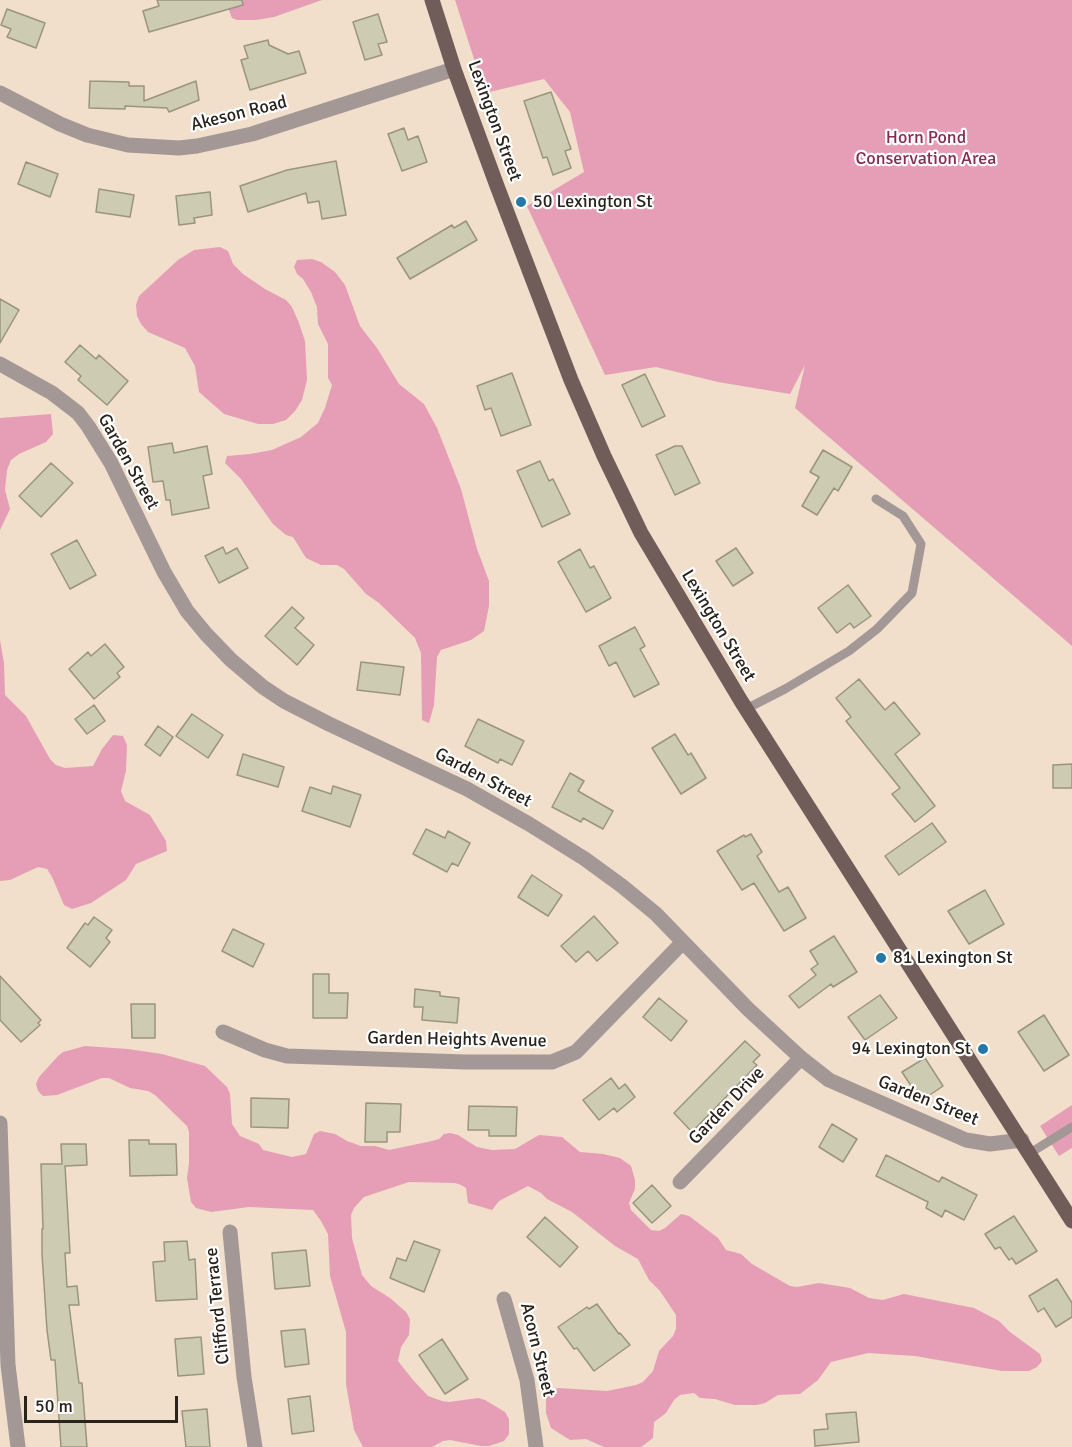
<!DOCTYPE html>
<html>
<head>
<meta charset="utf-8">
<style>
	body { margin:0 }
	#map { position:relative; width:1072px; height:1447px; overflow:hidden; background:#f1decb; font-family:Signika,sans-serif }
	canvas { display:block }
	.scale { position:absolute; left:24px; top:1396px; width:154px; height:27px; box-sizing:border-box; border:3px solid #2a231c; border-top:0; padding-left:8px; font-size:18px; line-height:21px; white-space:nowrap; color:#2a231c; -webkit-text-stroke:4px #fff; paint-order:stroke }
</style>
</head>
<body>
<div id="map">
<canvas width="1072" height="1447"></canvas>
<div class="scale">50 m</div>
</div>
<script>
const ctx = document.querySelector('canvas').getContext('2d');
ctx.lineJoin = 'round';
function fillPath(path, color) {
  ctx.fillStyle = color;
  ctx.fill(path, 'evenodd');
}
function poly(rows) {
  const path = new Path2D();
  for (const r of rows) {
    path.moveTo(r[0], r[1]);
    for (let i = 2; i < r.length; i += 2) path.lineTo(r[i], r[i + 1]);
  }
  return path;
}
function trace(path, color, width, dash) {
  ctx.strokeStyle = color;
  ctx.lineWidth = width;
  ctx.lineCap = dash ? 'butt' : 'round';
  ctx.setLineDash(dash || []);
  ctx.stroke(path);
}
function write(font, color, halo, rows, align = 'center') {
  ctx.font = font + ' Signika,sans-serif';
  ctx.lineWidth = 4.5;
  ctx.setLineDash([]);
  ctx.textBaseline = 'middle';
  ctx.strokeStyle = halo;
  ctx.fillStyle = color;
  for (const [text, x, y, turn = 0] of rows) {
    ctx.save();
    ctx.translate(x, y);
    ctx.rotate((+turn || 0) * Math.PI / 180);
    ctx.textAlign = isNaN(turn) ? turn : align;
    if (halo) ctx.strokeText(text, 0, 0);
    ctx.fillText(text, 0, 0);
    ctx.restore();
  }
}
const green = poly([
	[225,0,322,0,274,17,256,20,237,20,232,18],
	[455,0,1072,0,1072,646,795,408,805,365,790,394,718,382,656,367,605,375,527,206,584,172,570,112,544,79,485,93],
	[220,247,228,251,233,264,243,274,265,289,286,300,292,307,299,323,305,341,307,380,302,400,295,411,286,420,273,424,258,424,224,414,199,392,195,366,185,348,148,332,141,324,137,316,136,305,139,296,178,260,194,250],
	[312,259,321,262,335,272,345,285,360,326,377,348,399,384,424,404,437,428,461,489,477,549,489,581,489,606,484,631,471,640,441,650,437,657,434,705,429,723,422,720,421,653,415,638,379,603,366,594,344,569,337,565,321,565,306,558,293,537,286,535,273,524,241,479,225,463,227,456,250,454,272,450,301,437,318,423,325,408,332,385,328,378,328,344,318,324,317,307,311,292,303,279,297,274,294,267,297,260],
	[51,414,53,434,46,442,19,454,11,460,7,470,5,490,10,509,0,530,0,418],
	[0,640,4,663,5,695,26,716,50,759,56,765,65,768,93,766,102,749,113,735,123,736,127,745,126,771,121,791,125,801,150,815,166,841,167,851,136,864,126,880,91,903,72,909,64,905,52,877,47,869,38,867,10,880,0,881],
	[85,1046,128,1049,162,1054,205,1066,227,1087,230,1094,232,1124,240,1136,259,1144,263,1150,292,1157,306,1154,314,1134,320,1131,335,1134,347,1141,361,1146,375,1146,389,1150,432,1141,439,1139,444,1134,450,1133,458,1135,477,1147,492,1150,515,1149,539,1135,562,1137,580,1152,603,1154,620,1158,631,1166,635,1180,635,1189,629,1203,631,1210,651,1230,659,1231,665,1228,681,1214,689,1216,718,1238,726,1250,741,1254,752,1264,790,1286,797,1287,819,1283,850,1288,869,1298,883,1300,904,1294,974,1308,999,1321,1010,1332,1040,1354,1042,1361,1037,1367,1029,1371,1002,1371,915,1356,868,1353,831,1362,818,1380,800,1394,778,1395,765,1403,757,1405,735,1405,715,1399,700,1398,694,1393,680,1395,674,1400,666,1413,654,1422,653,1438,641,1447,604,1447,586,1439,570,1440,551,1428,546,1413,546,1391,559,1388,607,1391,636,1385,643,1382,653,1371,659,1351,673,1336,676,1329,676,1315,660,1291,649,1280,638,1259,615,1246,572,1212,547,1199,541,1193,528,1186,499,1201,492,1210,468,1203,466,1188,461,1185,455,1183,409,1182,364,1197,354,1208,351,1215,352,1238,362,1275,371,1286,390,1298,406,1312,410,1319,409,1335,401,1347,398,1361,413,1380,428,1396,442,1401,449,1402,478,1398,485,1400,505,1412,509,1419,509,1434,504,1441,489,1446,481,1446,450,1440,443,1441,432,1447,363,1447,354,1430,346,1384,346,1332,330,1276,328,1234,321,1221,313,1210,249,1207,211,1212,196,1208,191,1202,187,1178,189,1163,189,1132,187,1126,155,1095,148,1091,130,1088,109,1078,102,1078,57,1095,43,1096,38,1091,36,1084,39,1077,58,1056,63,1052],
	[1072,1105,1072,1148,1059,1156,1040,1126]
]);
const building = poly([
	[157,0,242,0,243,5,149,32,143,11,159,6,157,0],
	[7,9,45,23,36,48,7,37,11,29,1,25,7,9],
	[378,14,387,42,378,44,382,55,365,60,353,22,378,14],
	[268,40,269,45,288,54,299,51,306,73,250,90,241,60,248,58,244,46,268,40],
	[90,81,129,82,129,86,144,86,144,101,196,81,199,100,169,112,167,108,125,106,125,109,89,108,90,81],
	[551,92,571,149,565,151,571,168,553,175,547,157,543,158,524,101,551,92],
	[404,128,408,140,418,136,427,162,402,171,388,134,404,128],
	[336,161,346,215,322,219,319,201,308,203,306,193,248,212,240,186,287,170,336,161],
	[26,162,58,174,50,197,18,184,26,162],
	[99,189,134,195,130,217,96,212,99,189],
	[210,192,212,215,194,218,195,223,179,225,176,196,210,192],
	[466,221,477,240,410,279,397,258,452,225,454,228,466,221],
	[0,299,19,310,0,343,0,299],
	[80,345,96,359,99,355,128,381,107,405,78,380,81,376,65,362,80,345],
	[512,373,531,425,501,436,491,408,485,410,477,386,512,373],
	[645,374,665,416,642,427,622,385,645,374],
	[172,443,174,453,207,446,212,474,203,476,209,508,172,515,170,500,166,500,163,481,153,482,148,447,172,443],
	[675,446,682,446,700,483,675,495,656,455,675,446],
	[823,450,852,467,838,491,834,488,817,515,802,506,819,477,810,472,823,450],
	[540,461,549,481,553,479,570,514,542,527,517,471,540,461],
	[51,463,73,483,41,517,19,496,51,463],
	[77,540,96,575,70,589,51,554,77,540],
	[223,547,226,554,237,548,248,568,219,583,205,556,223,547],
	[736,548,753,573,733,586,716,561,736,548],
	[580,549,590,568,594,566,611,598,586,612,558,562,580,549],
	[848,585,871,616,854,628,850,623,837,633,818,608,848,585],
	[292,607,304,618,295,628,314,645,297,665,265,636,292,607],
	[635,627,645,646,640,649,659,684,634,697,616,662,609,666,599,646,635,627],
	[105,644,124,667,117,673,120,677,94,699,69,669,88,652,91,656,105,644],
	[361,662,404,667,400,695,357,690,361,662],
	[859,679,885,710,894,702,920,734,895,754,935,806,915,822,892,794,900,788,846,721,851,717,836,698,859,679],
	[94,705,105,721,87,734,75,719,94,705],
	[192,714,223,735,208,758,176,736,192,714],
	[478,719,524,741,512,765,500,759,498,763,465,746,478,719],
	[158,726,173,737,160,756,145,745,158,726],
	[675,734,688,755,691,753,706,778,681,794,652,748,675,734],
	[243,754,284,767,278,787,237,775,243,754],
	[1072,764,1072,788,1053,788,1053,765,1072,764],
	[570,773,584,781,578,791,613,811,603,829,583,818,581,822,552,807,570,773],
	[333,786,361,795,350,827,302,811,310,787,331,794,333,786],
	[932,823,946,842,899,875,885,856,932,823],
	[426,829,445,838,448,831,470,843,458,866,452,863,447,872,413,854,426,829],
	[751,834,762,852,757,856,779,892,788,887,806,918,784,931,754,883,742,890,717,851,744,835,745,837,751,834],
	[532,875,562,895,548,916,518,897,532,875],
	[985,890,1004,924,969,944,948,911,985,890],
	[594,916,618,943,597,961,588,951,576,962,561,946,594,916],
	[94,917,112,930,106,938,110,942,90,967,67,948,85,923,88,925,94,917],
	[233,929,264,944,253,967,222,951,233,929],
	[834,936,857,972,833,987,831,984,799,1008,789,996,816,975,811,969,818,964,810,951,834,936],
	[313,974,329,974,329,993,348,993,347,1018,313,1018,313,974],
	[0,976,41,1020,38,1023,40,1025,21,1042,0,1020,0,976],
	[415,989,440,992,440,996,459,998,457,1023,422,1020,423,1007,414,1007,415,989],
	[880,995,897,1018,865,1040,848,1017,880,995],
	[659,998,687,1021,671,1041,643,1017,659,998],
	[131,1004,155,1004,155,1038,132,1038,131,1004],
	[1044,1015,1069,1055,1044,1071,1018,1032,1044,1015],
	[745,1041,760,1055,753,1062,757,1065,692,1132,674,1113,745,1041],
	[925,1058,943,1086,921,1101,902,1072,925,1058],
	[611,1078,619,1089,625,1084,635,1097,617,1112,614,1108,599,1120,583,1100,611,1078],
	[251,1098,289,1099,288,1128,251,1127,251,1098],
	[366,1103,401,1104,400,1132,387,1132,387,1142,365,1142,366,1103],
	[469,1106,517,1107,516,1136,489,1136,489,1130,468,1130,469,1106],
	[832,1124,857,1139,843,1162,819,1147,832,1124],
	[129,1140,149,1140,149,1144,176,1144,177,1175,130,1176,129,1140],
	[61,1144,86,1144,87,1165,65,1166,70,1253,65,1253,67,1287,77,1286,79,1305,69,1305,79,1383,82,1383,87,1447,61,1447,55,1360,51,1360,47,1330,42,1254,42,1229,43,1229,41,1164,62,1164,61,1144],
	[886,1155,939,1182,942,1177,977,1195,964,1220,945,1210,942,1217,926,1208,928,1202,876,1176,886,1155],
	[652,1185,671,1206,652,1223,633,1203,652,1185],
	[1014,1216,1037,1251,1016,1264,1012,1258,1009,1260,1000,1247,995,1249,985,1234,1014,1216],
	[545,1217,578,1247,560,1267,527,1237,545,1217],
	[187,1241,189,1260,195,1259,197,1299,156,1301,153,1262,165,1261,164,1242,187,1241],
	[414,1241,440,1250,424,1292,390,1278,397,1258,406,1261,414,1241],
	[306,1250,310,1286,275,1289,272,1253,306,1250],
	[1057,1279,1072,1303,1072,1317,1056,1327,1044,1308,1038,1312,1029,1296,1057,1279],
	[597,1304,619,1334,620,1333,630,1345,594,1371,577,1348,574,1349,558,1327,587,1307,589,1309,597,1304],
	[305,1329,309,1364,285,1367,281,1331,305,1329],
	[201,1337,204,1374,178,1376,175,1339,201,1337],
	[442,1339,468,1379,445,1394,419,1355,442,1339],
	[310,1396,314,1431,292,1434,288,1399,310,1396],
	[207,1409,210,1447,186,1447,182,1411,207,1409],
	[856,1412,859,1442,815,1446,814,1430,828,1429,826,1414,856,1412]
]);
const service = poly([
	[746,709,785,689,849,651,877,629,912,593,921,544,903,516,876,499],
	[1030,1153,1072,1127]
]);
const minor = poly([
	[0,93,60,124,87,135,128,145,179,148,197,146,252,134,454,69],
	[0,364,52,393,78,413,88,426,111,463,164,572,187,611,206,634,231,660,263,687,284,701,329,724,467,789,529,824,585,859,622,886,656,914,748,1009,801,1058,829,1080,966,1140,990,1144,1022,1140],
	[223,1032,265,1050,287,1056,465,1062,552,1062,576,1052,683,942],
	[0,1123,8,1365,18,1447],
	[680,1182,801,1058],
	[230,1232,244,1377,255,1447],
	[504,1299,527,1380,536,1447]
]);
const primary = poly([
	[432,0,454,69,497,186,571,380,604,456,641,533,741,701,1072,1221]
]);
const markers = [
	[521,202,6,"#2578a9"],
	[881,958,6,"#2578a9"],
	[983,1049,6,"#2578a9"]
];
const streetNames = [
	["Akeson Road",239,114,-14],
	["Lexington Street",494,121,70],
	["Garden Street",128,462,61],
	["Lexington Street",718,626,59],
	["Garden Street",483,778,28],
	["Garden Heights Avenue",457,1040,1],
	["Garden Street",928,1101,22],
	["Garden Drive",727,1106,-46],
	["Clifford Terrace",218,1306,-96],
	["Acorn Street",537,1350,76]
];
const parkNames = [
	["Horn Pond",926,138],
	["Conservation Area",926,159]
];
const poiNames = [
	["50 Lexington St",533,202],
	["81 Lexington St",893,958],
	["94 Lexington St",971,1049,"right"]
];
fillPath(green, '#e59eb6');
fillPath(building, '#cecbb3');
trace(building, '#99957f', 1.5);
trace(service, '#a49896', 9);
trace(minor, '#a49896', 15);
trace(primary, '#705c58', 15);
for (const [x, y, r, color] of markers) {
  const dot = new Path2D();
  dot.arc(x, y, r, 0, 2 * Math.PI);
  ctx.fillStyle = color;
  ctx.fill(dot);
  trace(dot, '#fff', 2);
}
write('18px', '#2a231c', '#fff', streetNames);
write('18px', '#862c53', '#fff', parkNames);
write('18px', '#2a231c', '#fff', poiNames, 'left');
</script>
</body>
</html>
